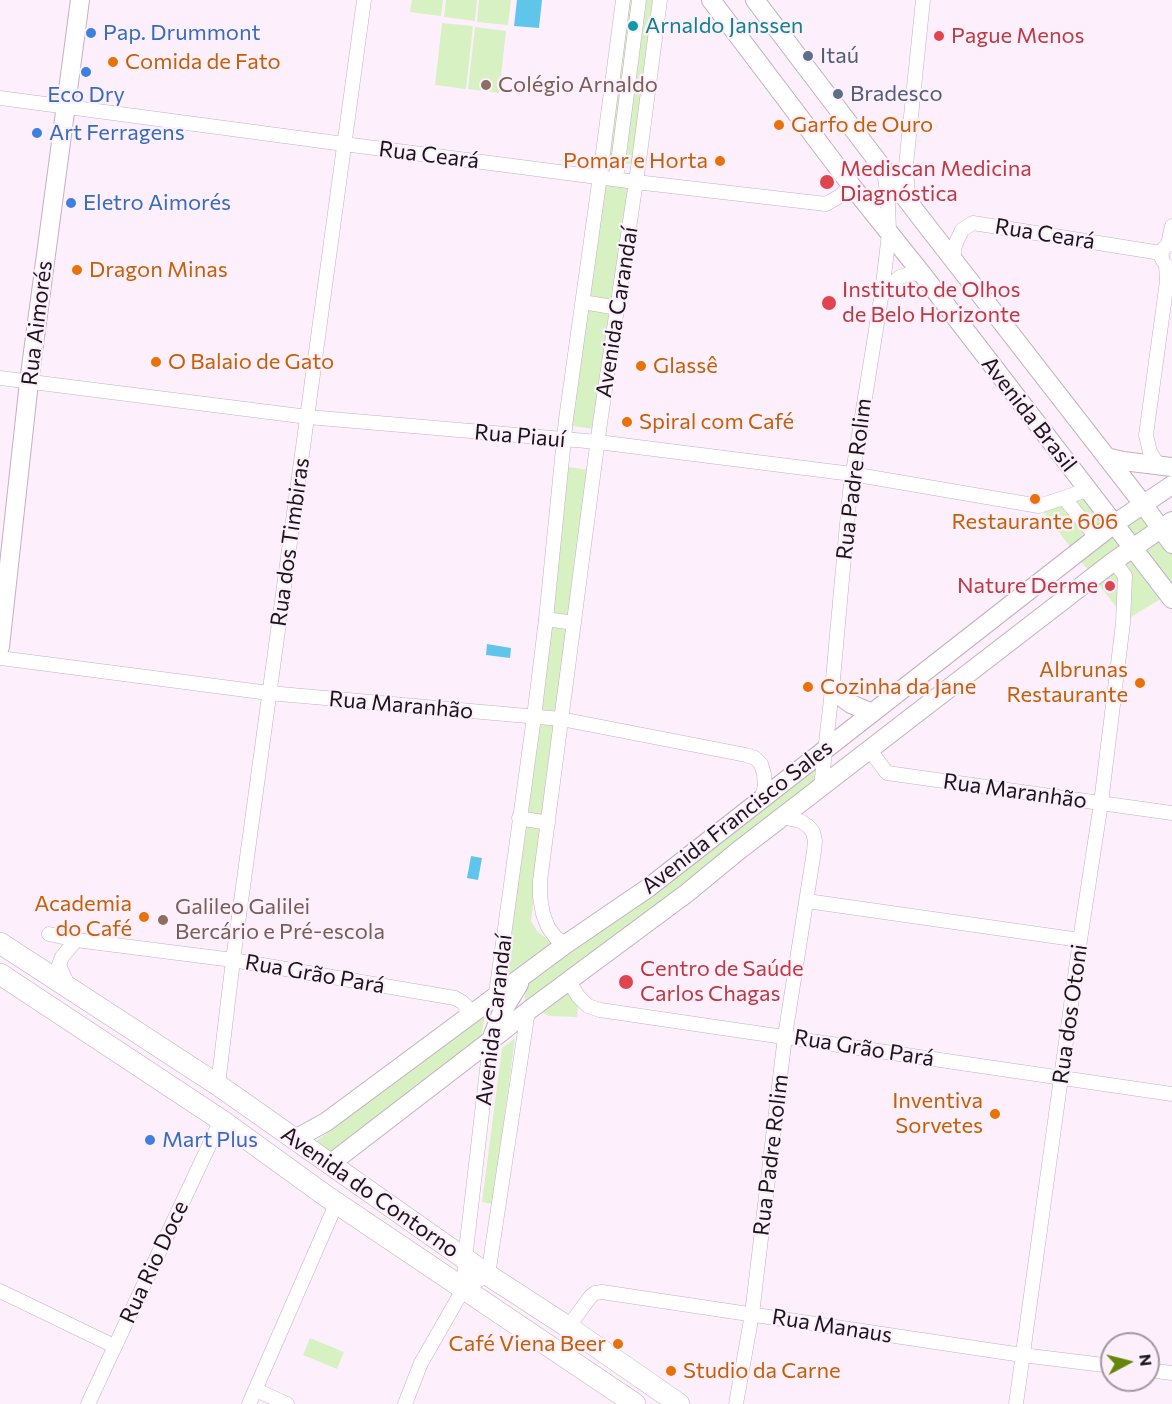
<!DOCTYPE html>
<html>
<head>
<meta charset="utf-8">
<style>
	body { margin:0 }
	#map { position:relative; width:1172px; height:1404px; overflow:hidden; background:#fdf0fc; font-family:Commissioner,sans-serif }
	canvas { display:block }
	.north { position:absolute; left:1100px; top:1332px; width:60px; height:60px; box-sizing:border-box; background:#fdf0fc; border:2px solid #a398a2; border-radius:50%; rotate:83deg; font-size:16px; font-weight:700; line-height:24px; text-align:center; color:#1b141b }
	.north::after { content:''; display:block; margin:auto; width:21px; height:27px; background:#63870a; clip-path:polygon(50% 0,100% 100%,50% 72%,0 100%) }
</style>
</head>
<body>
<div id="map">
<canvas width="1172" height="1404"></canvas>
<div class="north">N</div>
</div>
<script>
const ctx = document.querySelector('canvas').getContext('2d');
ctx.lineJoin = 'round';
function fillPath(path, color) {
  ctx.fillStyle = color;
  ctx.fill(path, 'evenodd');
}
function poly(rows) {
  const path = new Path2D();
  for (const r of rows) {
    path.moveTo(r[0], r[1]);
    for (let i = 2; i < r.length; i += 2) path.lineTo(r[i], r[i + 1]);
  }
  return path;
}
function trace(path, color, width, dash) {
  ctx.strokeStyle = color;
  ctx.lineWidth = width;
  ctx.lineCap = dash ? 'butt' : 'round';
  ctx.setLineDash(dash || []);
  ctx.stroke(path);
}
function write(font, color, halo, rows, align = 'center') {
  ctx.font = font + ' Commissioner,sans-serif';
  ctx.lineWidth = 4.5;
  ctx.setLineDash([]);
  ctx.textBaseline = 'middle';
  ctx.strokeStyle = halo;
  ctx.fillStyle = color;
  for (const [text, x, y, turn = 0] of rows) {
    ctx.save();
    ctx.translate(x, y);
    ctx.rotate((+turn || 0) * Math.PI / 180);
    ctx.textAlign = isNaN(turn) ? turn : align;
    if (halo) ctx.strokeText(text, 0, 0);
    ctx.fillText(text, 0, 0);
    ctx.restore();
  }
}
const green = poly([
	[412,0,443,0,441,16,410,12],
	[446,0,477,0,475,21,444,17],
	[479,0,511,0,508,25,477,22],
	[627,0,657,0,637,165,604,161],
	[442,23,473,26,466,89,435,85],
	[475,27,506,31,499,93,468,89],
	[604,182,630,186,613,303,588,300],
	[587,307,613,311,595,429,572,426],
	[568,467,589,470,571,617,552,614],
	[1084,482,1116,524,1143,509,1172,530,1172,592,1126,620,1039,506],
	[550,624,569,626,557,714,539,713],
	[537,721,556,723,545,815,526,813],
	[819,761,815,784,560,980,578,1004,577,1017,549,1016,524,1003,527,983],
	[527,824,543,827,531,921,537,931,554,945,503,983],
	[485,1014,481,1040,329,1155,311,1145],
	[515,1038,493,1204,482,1202,502,1048],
	[310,1338,344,1352,337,1369,303,1355]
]);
const water = poly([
	[517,0,542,0,539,28,514,26],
	[487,644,511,648,510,658,486,655],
	[471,856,482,858,478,880,467,878]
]);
const street = poly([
	[0,98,344,144,636,182,826,204,840,196,851,185],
	[616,178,639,0],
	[908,201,906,165,923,0],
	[1168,244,1172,226],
	[953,260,955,245,962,230,973,223,1161,253],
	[1163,261,1161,256,1164,248,1172,243],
	[882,292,900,277,912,273,923,275],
	[583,302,618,308],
	[0,378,308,417,598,442,852,474,1039,506,1087,490],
	[1158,465,1150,452,1146,435,1167,281,1166,265],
	[1064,498,1097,538],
	[546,619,574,623],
	[0,658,269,693,561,719,746,755,755,758,761,764,764,774,765,786,761,800],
	[869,749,887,773,1172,813],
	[821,787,832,690,850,491,882,292,889,234,888,199,884,171],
	[519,818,548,823],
	[807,901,1080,940],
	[49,934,76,940,233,960,455,998,462,1002,466,1006,467,1019],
	[566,944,556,938,548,927,543,914,540,897,540,881,600,423,639,161,660,0],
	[569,981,578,996,588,1006,600,1010,1172,1094],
	[68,985,59,965,62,957,76,940],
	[495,1001,534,717,546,619,566,419,600,176,623,0],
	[218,1085,233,960,364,0],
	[464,1288,488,1275,528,1011],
	[0,1291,114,1346],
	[568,1327,591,1296,595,1293,602,1292,1022,1355,1112,1366],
	[1148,1370,1172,1373],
	[256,1390,287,1404],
	[88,1404,221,1120],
	[249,1404,337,1202],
	[405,1404,421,1363,464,1288,465,1259,491,1035],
	[736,1404,752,1314,785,1036,814,851,815,841,813,832,808,826,800,821,783,817],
	[1016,1404,1080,940,1101,803,1123,623,1125,576,1114,561]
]);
const secondary = poly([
	[711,0,851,185,923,275,1172,599],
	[755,0,920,217,1143,504,1172,544],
	[1106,457,1123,461,1172,467],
	[0,647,29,382,80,0],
	[832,690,851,704,872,713],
	[491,1040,502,1012,519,984],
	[295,1139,326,1122,566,944,648,888,1114,524,1172,485],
	[330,1164,490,1041,528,1011,687,893,738,851,1114,561,1172,521]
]);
const primary = poly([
	[0,943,218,1085,488,1275,568,1327,679,1404],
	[0,974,221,1120,326,1196,635,1404]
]);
const markers = [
	[633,26,6,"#0f9aa8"],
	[91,33,6,"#3f7fe0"],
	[939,36,6,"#e0444e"],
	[808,56,6,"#5c6f8a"],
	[113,62,6,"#e8710a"],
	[86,72,6,"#3f7fe0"],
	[486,85,6,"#8d6e63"],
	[838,94,6,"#5c6f8a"],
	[779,125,6,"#e8710a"],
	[37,133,6,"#3f7fe0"],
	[720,161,6,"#e8710a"],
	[827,182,8,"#e0444e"],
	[71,203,6,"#3f7fe0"],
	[77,270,6,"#e8710a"],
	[829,303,8,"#e0444e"],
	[156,362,6,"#e8710a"],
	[641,366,6,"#e8710a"],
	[627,422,6,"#e8710a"],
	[1035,499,6,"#e8710a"],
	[1110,586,6,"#e0444e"],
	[1140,683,6,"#e8710a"],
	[808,687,6,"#e8710a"],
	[144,917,6,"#e8710a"],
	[163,920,6,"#8d6e63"],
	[626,982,8,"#e0444e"],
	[995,1114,6,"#e8710a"],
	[150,1140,6,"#3f7fe0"],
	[618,1344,6,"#e8710a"],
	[671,1371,6,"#e8710a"]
];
const cultureNames = [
	["Arnaldo Janssen",645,26]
];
const shopNames = [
	["Pap. Drummont",103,33],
	["Eco Dry",86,95,"center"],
	["Art Ferragens",49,133],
	["Eletro Aimorés",83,203],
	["Mart Plus",162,1140]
];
const healthNames = [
	["Pague Menos",951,36],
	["Mediscan Medicina",840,169],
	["Diagnóstica",840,194],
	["Instituto de Olhos",842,290],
	["de Belo Horizonte",842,315],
	["Nature Derme",1098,586,"right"],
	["Centro de Saúde",640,969],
	["Carlos Chagas",640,994]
];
const serviceNames = [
	["Itaú",820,56],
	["Bradesco",850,94]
];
const foodNames = [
	["Comida de Fato",125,62],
	["Garfo de Ouro",791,125],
	["Pomar e Horta",708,161,"right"],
	["Dragon Minas",89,270],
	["O Balaio de Gato",168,362],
	["Glassê",653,366],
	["Spiral com Café",639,422],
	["Restaurante 606",1035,522,"center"],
	["Albrunas",1128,670,"right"],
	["Restaurante",1128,695,"right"],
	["Cozinha da Jane",820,687],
	["Academia",132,904,"right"],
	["do Café",132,929,"right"],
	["Inventiva",983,1101,"right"],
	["Sorvetes",983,1126,"right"],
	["Café Viena Beer",606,1344,"right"],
	["Studio da Carne",683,1371]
];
const educationNames = [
	["Colégio Arnaldo",498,85],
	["Galileo Galilei",175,907],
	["Bercário e Pré-escola",175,932]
];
const streetNames = [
	["Rua Ceará",429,155,7],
	["Rua Ceará",1045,234,9],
	["Avenida Carandaí",617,312,-81],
	["Rua Aimorés",37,323,-83],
	["Avenida Brasil",1029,414,52],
	["Rua Piauí",520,436,5],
	["Rua Padre Rolim",854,479,-83],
	["Rua dos Timbiras",290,542,-82],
	["Rua Maranhão",401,705,5],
	["Rua Maranhão",1015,791,8],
	["Avenida Francisco Sales",737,817,-38],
	["Rua Grão Pará",315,974,10],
	["Rua dos Otoni",1070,1014,-82],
	["Avenida Carandaí",494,1020,-83],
	["Rua Grão Pará",864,1048,9],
	["Rua Padre Rolim",771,1155,-83],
	["Avenida do Contorno",370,1192,35],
	["Rua Rio Doce",154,1262,-65],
	["Rua Manaus",832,1326,9]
];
fillPath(green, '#d7f1c3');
fillPath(water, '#5fc5ea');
trace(street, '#c2afc1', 15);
trace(secondary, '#c2afc1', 20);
trace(primary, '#c2afc1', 22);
trace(street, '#fff', 14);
trace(secondary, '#fff', 18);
trace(primary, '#fff', 21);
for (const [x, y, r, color] of markers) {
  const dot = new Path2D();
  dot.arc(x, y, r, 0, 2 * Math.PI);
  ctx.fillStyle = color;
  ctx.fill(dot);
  trace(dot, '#fdf0fc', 2);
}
write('22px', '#0d838f', '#fdf0fc', cultureNames, 'left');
write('22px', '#366cbe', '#fdf0fc', shopNames, 'left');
write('22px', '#be3a42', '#fdf0fc', healthNames, 'left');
write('22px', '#4e5e75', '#fdf0fc', serviceNames, 'left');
write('22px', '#c56008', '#fdf0fc', foodNames, 'left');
write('22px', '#785e54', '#fdf0fc', educationNames, 'left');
write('22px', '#1b141b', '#fdf0fc', streetNames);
</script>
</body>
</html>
